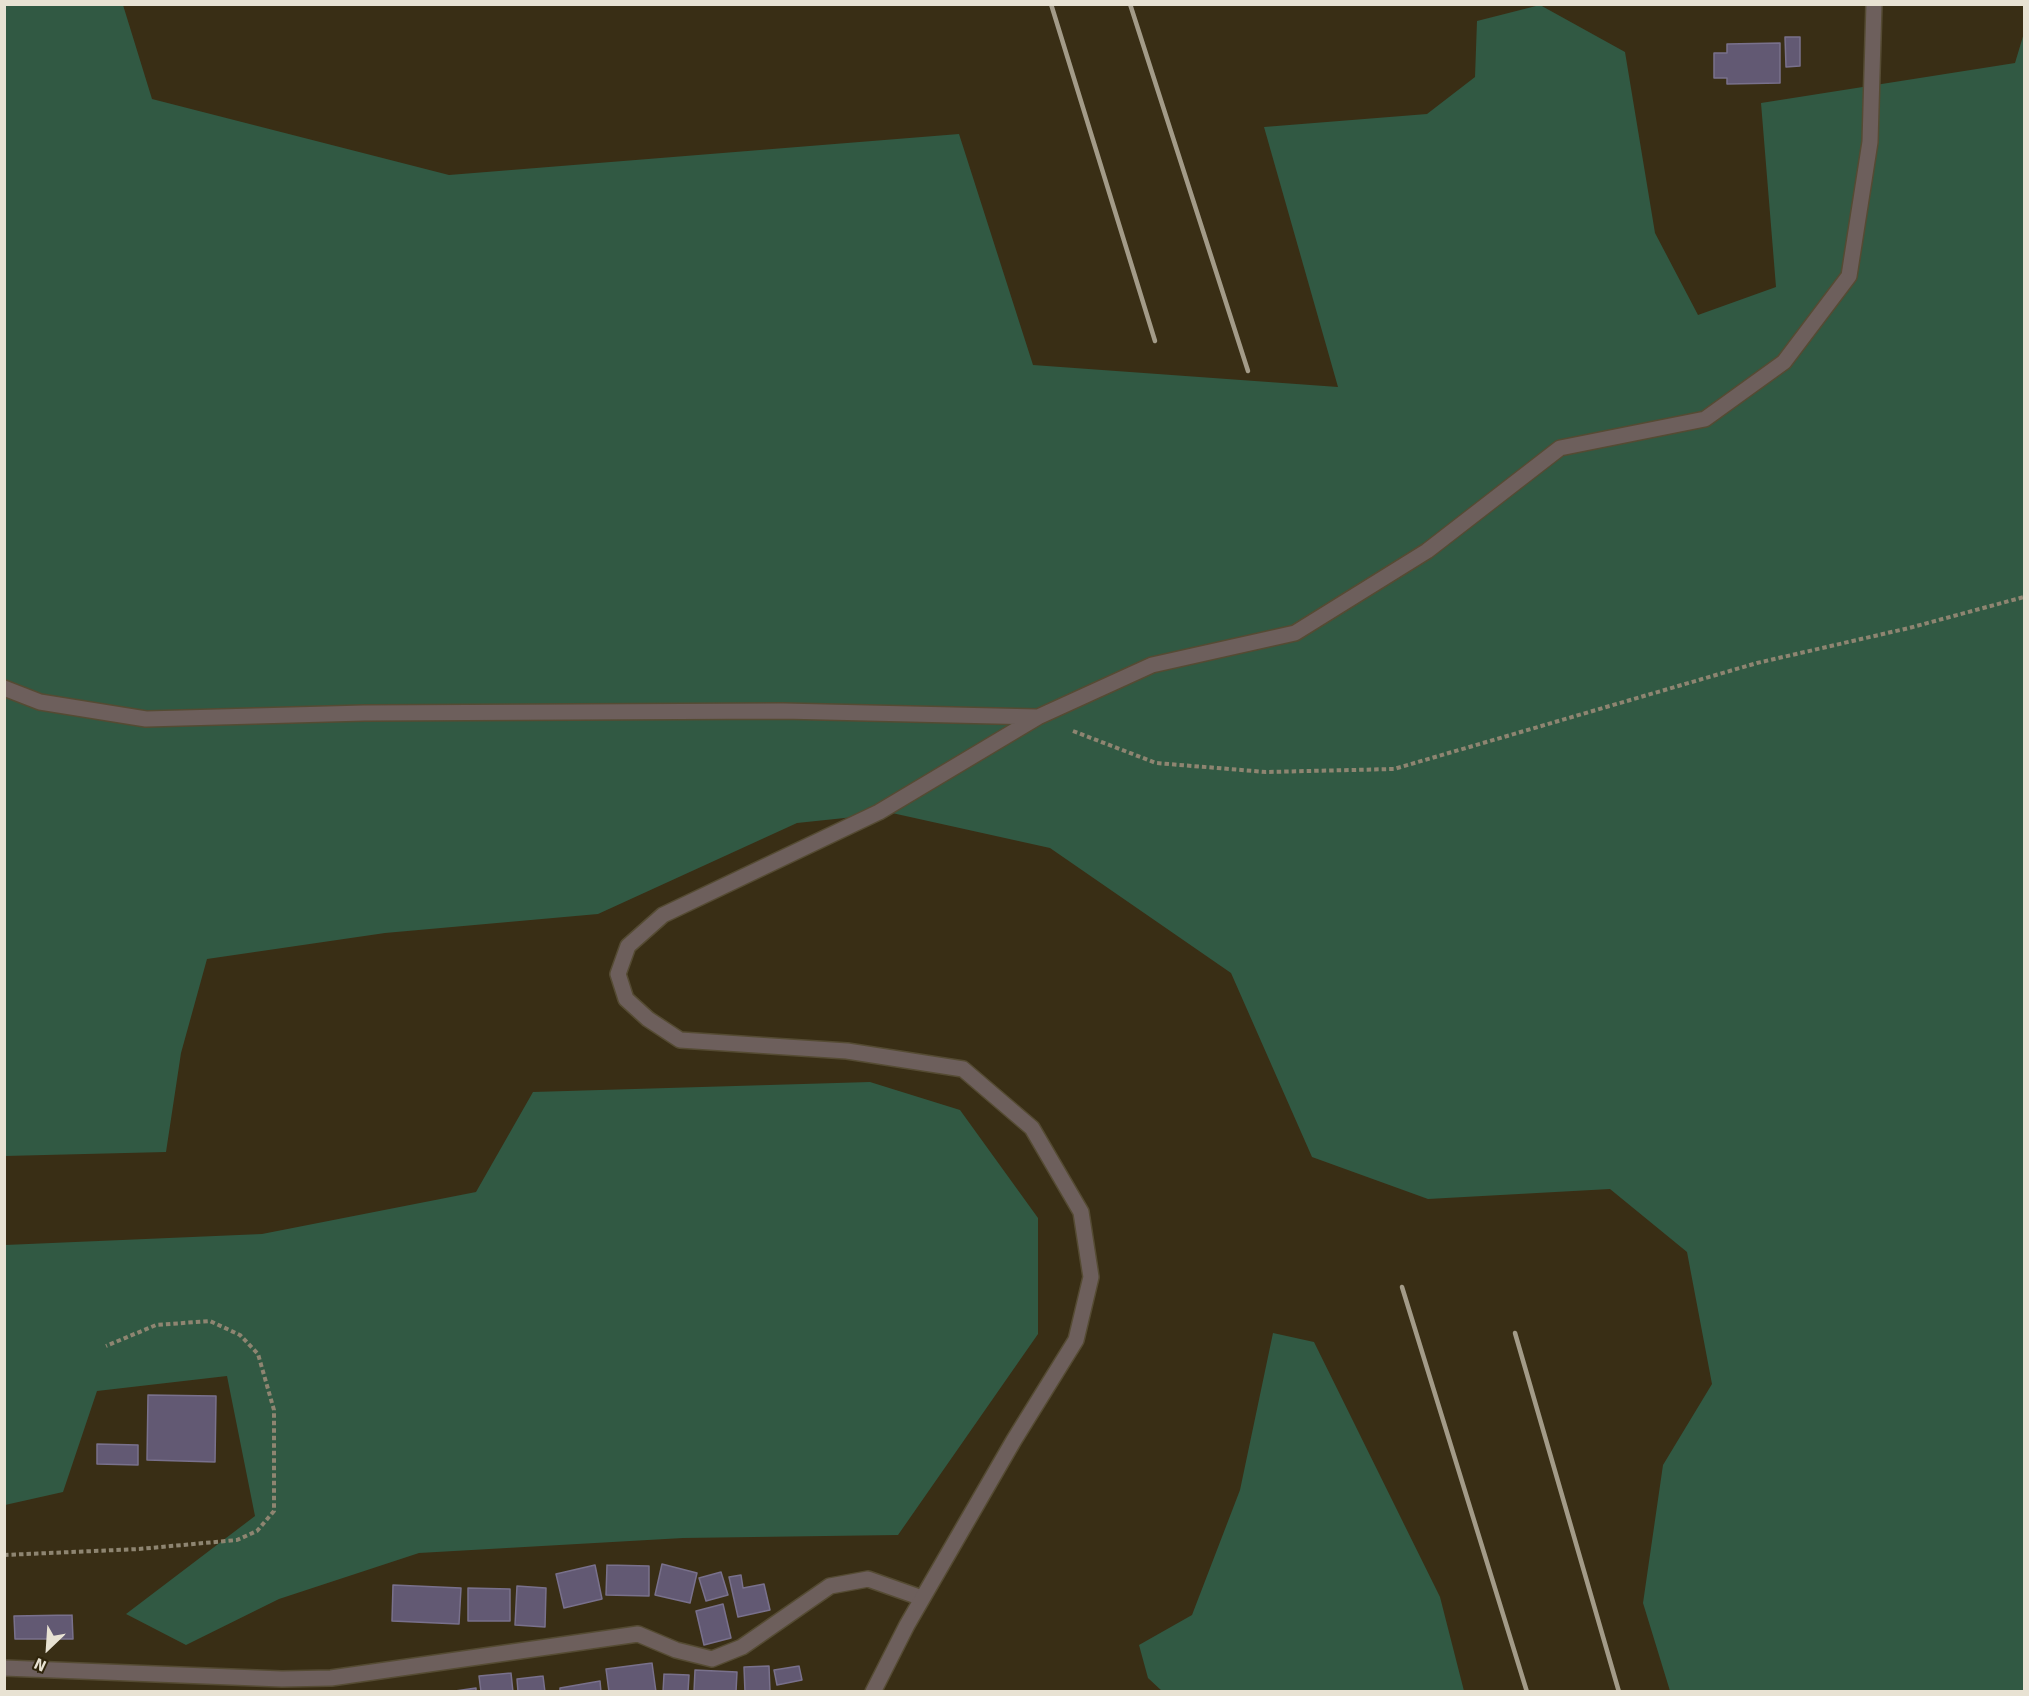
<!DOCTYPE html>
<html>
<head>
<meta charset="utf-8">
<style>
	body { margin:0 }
	#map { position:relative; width:2029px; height:1696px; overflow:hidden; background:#392e15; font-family:Signika,sans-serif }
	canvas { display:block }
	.frame { position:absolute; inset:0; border:6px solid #e8e2d3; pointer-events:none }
	.north { position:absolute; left:18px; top:1618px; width:60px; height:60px; -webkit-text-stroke:4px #2f240b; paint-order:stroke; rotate:205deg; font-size:16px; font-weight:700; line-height:24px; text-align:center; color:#e8e2d3 }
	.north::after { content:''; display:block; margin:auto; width:21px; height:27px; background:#e8e2d3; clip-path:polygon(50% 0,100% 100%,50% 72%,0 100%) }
</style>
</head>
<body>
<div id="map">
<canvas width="2029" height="1696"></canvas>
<div class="frame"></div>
<div class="north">N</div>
</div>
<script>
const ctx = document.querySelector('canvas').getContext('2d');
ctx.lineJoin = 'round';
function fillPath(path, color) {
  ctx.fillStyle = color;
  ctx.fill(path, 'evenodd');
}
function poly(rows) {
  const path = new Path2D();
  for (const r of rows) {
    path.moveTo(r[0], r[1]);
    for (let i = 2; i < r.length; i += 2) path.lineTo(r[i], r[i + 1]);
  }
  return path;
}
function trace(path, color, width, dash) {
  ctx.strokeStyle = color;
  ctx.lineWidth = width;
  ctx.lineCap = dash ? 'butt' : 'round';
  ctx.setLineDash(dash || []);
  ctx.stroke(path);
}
const green = poly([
	[4,5,123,5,152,99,449,175,959,134,1033,365,1338,387,1264,127,1427,114,1475,77,1477,21,1540,5,1625,52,1655,233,1698,315,1776,287,1761,103,2015,63,2024,33,2024,1691,1670,1691,1643,1603,1663,1465,1712,1384,1687,1252,1610,1189,1428,1199,1312,1157,1231,973,1050,848,892,813,797,823,598,914,385,933,207,959,181,1053,166,1152,5,1156],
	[870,1082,960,1110,1038,1218,1038,1334,898,1535,683,1538,419,1553,279,1599,186,1645,126,1614,255,1516,227,1376,97,1391,63,1492,5,1505,5,1245,262,1234,476,1192,533,1092],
	[1273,1333,1314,1342,1440,1597,1464,1691,1163,1692,1148,1678,1139,1645,1192,1615,1240,1490]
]);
const building = poly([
	[1785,37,1800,37,1800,66,1786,67,1785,37],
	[1780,43,1780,83,1727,84,1727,78,1714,78,1714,53,1727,53,1727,44,1780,43],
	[148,1395,216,1396,215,1462,147,1460,148,1395],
	[97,1444,138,1445,138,1465,97,1464,97,1444],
	[662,1564,697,1573,690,1603,655,1595,662,1564],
	[595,1565,602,1599,564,1608,556,1574,595,1565],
	[607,1565,649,1566,649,1596,606,1595,607,1565],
	[721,1572,728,1595,706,1601,699,1578,721,1572],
	[741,1575,743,1588,764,1584,770,1610,738,1617,729,1577,741,1575],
	[393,1585,461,1588,459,1624,392,1621,393,1585],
	[517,1586,546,1588,545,1627,515,1625,517,1586],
	[468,1588,510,1589,510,1621,468,1621,468,1588],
	[723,1604,731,1638,704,1645,696,1611,723,1604],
	[72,1615,73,1639,15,1639,14,1616,72,1615],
	[652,1663,656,1692,609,1692,606,1669,652,1663],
	[769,1666,770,1691,745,1692,744,1667,769,1666],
	[799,1666,802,1680,777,1685,774,1670,799,1666],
	[695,1670,737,1672,736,1692,694,1692,695,1670],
	[511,1673,513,1692,481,1692,479,1676,511,1673],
	[664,1674,689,1675,688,1692,663,1692,664,1674],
	[543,1676,545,1692,518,1692,517,1679,543,1676],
	[600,1681,601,1692,560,1692,560,1688,600,1681],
	[476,1688,476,1692,455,1692,455,1691,476,1688]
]);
const path = poly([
	[1073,731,1156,763,1266,772,1394,769,1757,663,1909,628,2024,597],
	[4,1555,139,1549,237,1540,257,1531,274,1511,274,1410,258,1354,240,1335,210,1321,156,1325,106,1346]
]);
const lane = poly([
	[4,1668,282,1679,331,1678,638,1634,676,1650,712,1659,742,1647,830,1586,868,1579,922,1598]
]);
const street = poly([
	[4,688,40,702,146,719,364,713,783,711,1038,717],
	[873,1692,907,1625,1014,1440,1076,1340,1091,1277,1081,1212,1032,1128,963,1069,847,1051,680,1040,648,1019,626,999,618,974,628,946,663,915,879,812,1038,717,1152,665,1295,633,1427,551,1560,448,1705,419,1784,362,1849,276,1870,142,1874,4]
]);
const rail = poly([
	[1051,4,1155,341],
	[1130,4,1248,371],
	[1402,1287,1527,1692],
	[1515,1333,1619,1692]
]);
fillPath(green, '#315943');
fillPath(building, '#625973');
trace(building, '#79718c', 1.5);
trace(lane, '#554b33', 18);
trace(street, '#554b33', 18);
trace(path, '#8e8571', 4, [4.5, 3]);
trace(lane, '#6d5f5c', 15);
trace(street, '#6d5f5c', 15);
trace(rail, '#a39b88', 4.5);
</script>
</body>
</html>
